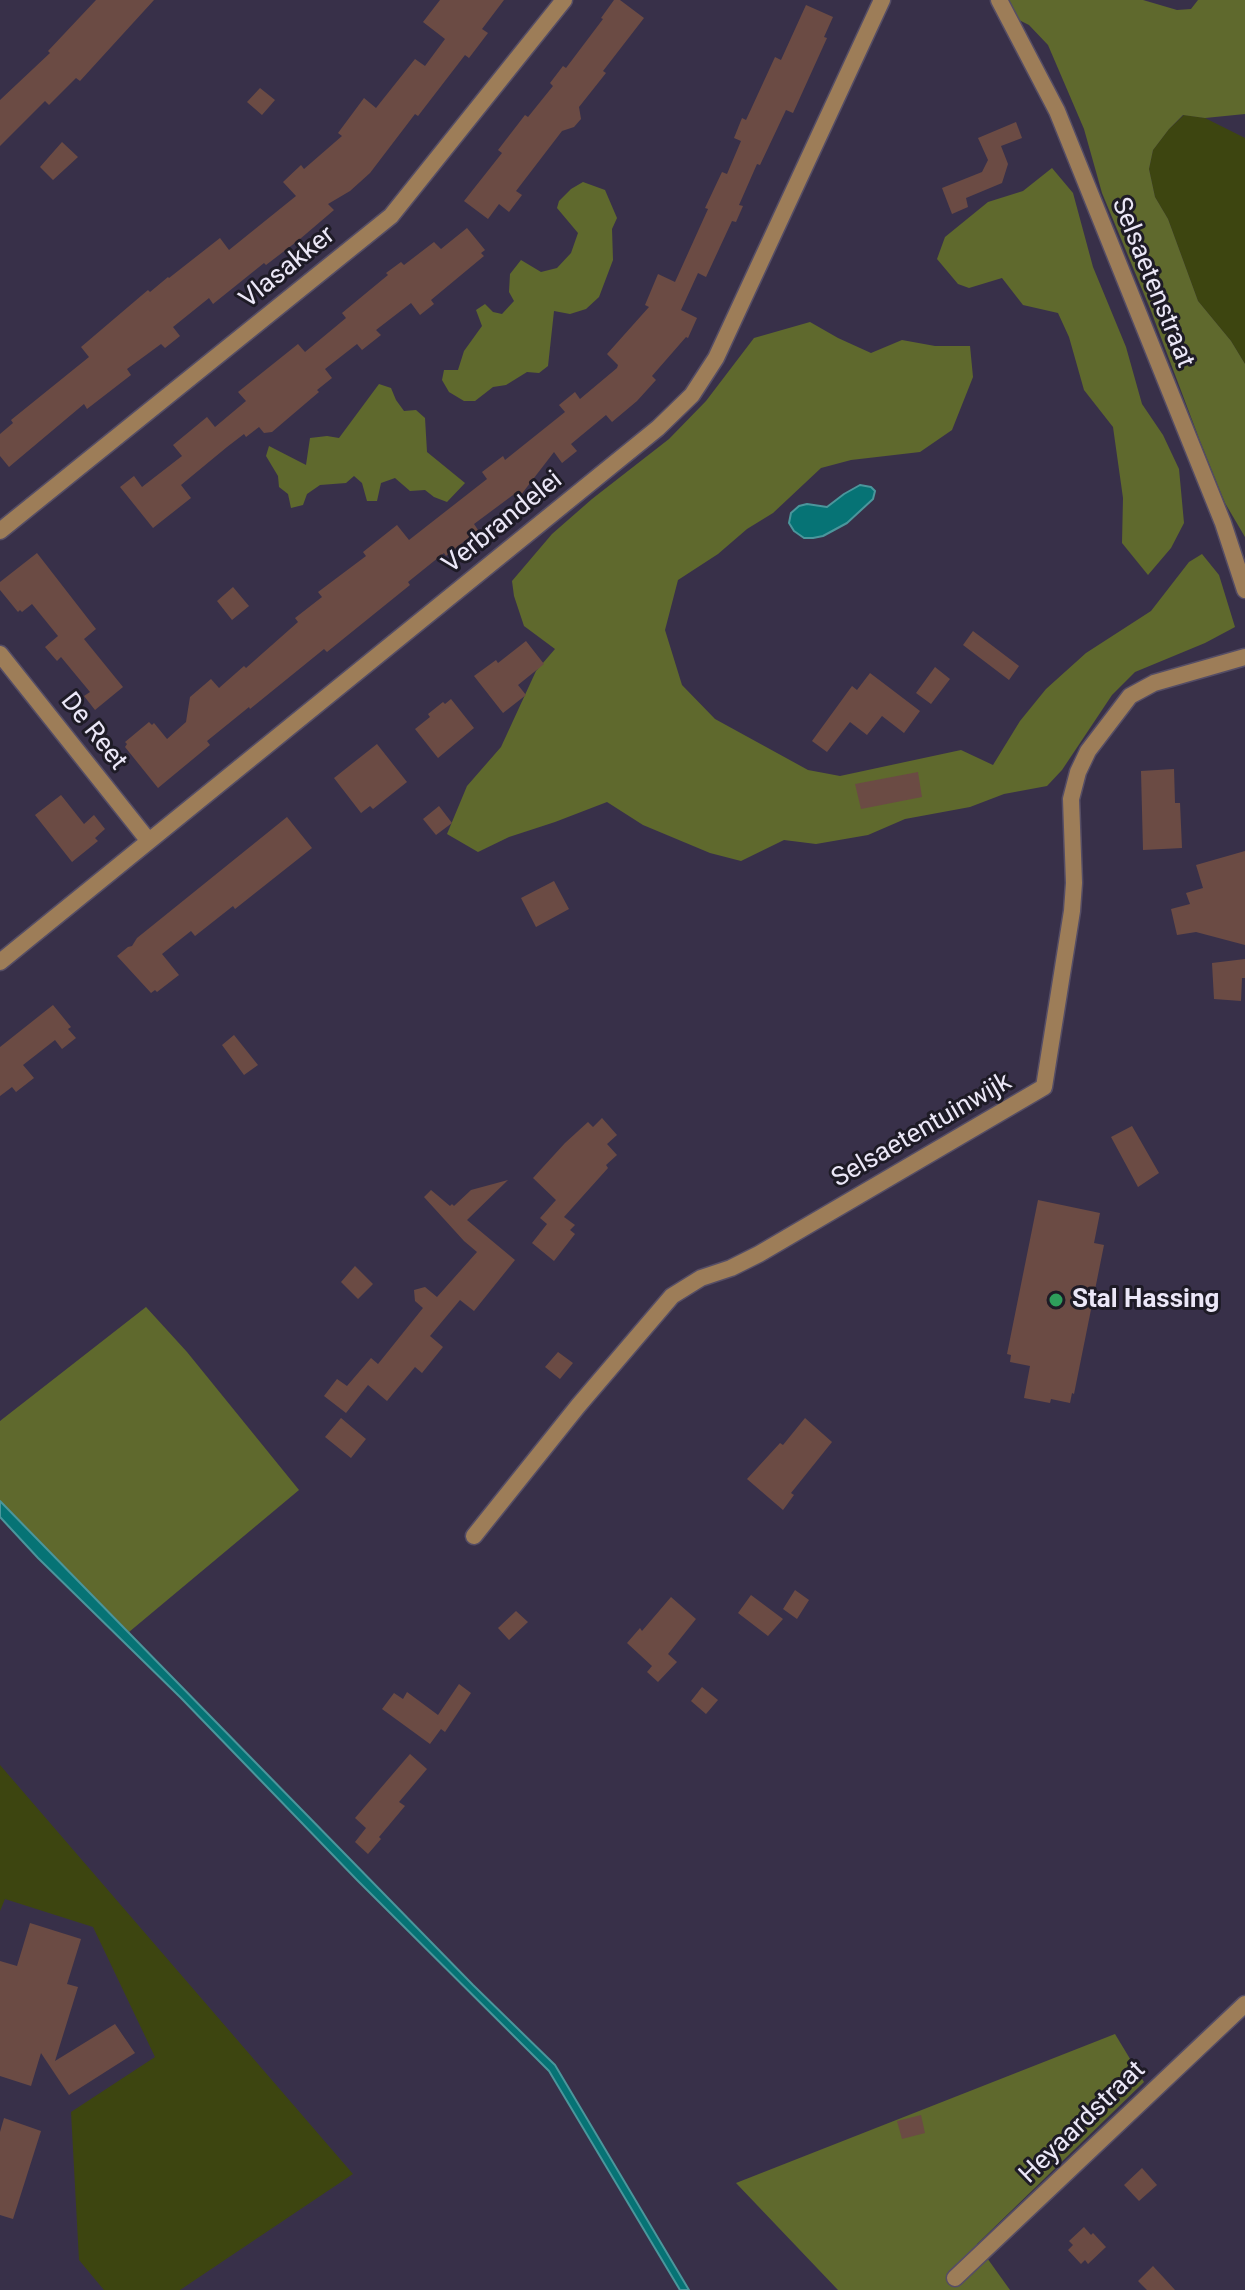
<!DOCTYPE html>
<html>
<head>
<meta charset="utf-8">
<style>
	body { margin:0 }
	canvas { display:block; background:#383049 }
</style>
</head>
<body>
<canvas width="1245" height="2290"></canvas>
<script>
const ctx = document.querySelector('canvas').getContext('2d');
ctx.lineJoin = 'round';
function fillPath(path, color) {
  ctx.fillStyle = color;
  ctx.fill(path, 'evenodd');
}
function poly(rows) {
  const path = new Path2D();
  for (const r of rows) {
    path.moveTo(r[0], r[1]);
    for (let i = 2; i < r.length; i += 2) path.lineTo(r[i], r[i + 1]);
  }
  return path;
}
function trace(path, color, width, dash) {
  ctx.strokeStyle = color;
  ctx.lineWidth = width;
  ctx.lineCap = dash ? 'butt' : 'round';
  ctx.setLineDash(dash || []);
  ctx.stroke(path);
}
function write(font, color, halo, rows, align = 'center') {
  ctx.font = font + ' Roboto,sans-serif';
  ctx.lineWidth = 6;
  ctx.setLineDash([]);
  ctx.textBaseline = 'middle';
  ctx.strokeStyle = halo;
  ctx.fillStyle = color;
  for (const [text, x, y, turn = 0] of rows) {
    ctx.save();
    ctx.translate(x, y);
    ctx.rotate((+turn || 0) * Math.PI / 180);
    ctx.textAlign = isNaN(turn) ? turn : align;
    if (halo) ctx.strokeText(text, 0, 0);
    ctx.fillText(text, 0, 0);
    ctx.restore();
  }
}
const green = poly([
	[1184,115,1205,118,1245,138,1245,364,1231,341,1198,301,1168,219,1155,197,1149,169,1153,150,1169,129],
	[0,1765,353,2174,180,2290,104,2290,79,2260,71,2112,155,2057,93,1927,5,1899,0,1911]
]);
const forest = poly([
	[1005,0,1143,0,1177,10,1191,9,1198,0,1245,0,1245,114,1205,118,1183,115,1169,129,1153,150,1149,169,1155,197,1168,219,1198,301,1231,341,1245,364,1245,537,1225,503,1200,441,1151,311,1102,193,1084,129,1048,45,1029,25,1019,20,1011,13],
	[1052,168,1073,193,1093,267,1126,347,1142,404,1163,435,1179,469,1184,523,1171,548,1148,575,1122,543,1123,498,1113,427,1084,390,1069,337,1058,313,1023,305,1002,278,969,288,958,284,937,259,945,237,988,202,1023,191],
	[583,182,605,190,617,218,612,229,613,260,599,297,586,309,570,314,554,311,548,366,539,373,527,372,506,385,493,387,475,401,464,401,449,392,442,380,444,370,458,370,464,351,482,326,476,310,485,304,493,312,502,314,514,301,509,292,510,274,521,260,541,272,557,268,571,253,578,233,557,208,559,201,571,189],
	[810,322,838,338,871,353,902,340,935,346,970,346,973,377,952,430,920,452,851,460,821,468,773,513,747,529,718,554,678,580,665,630,682,685,715,719,808,770,840,776,961,750,993,765,1020,721,1046,689,1086,653,1151,611,1189,562,1202,554,1219,575,1235,627,1205,643,1135,672,1112,695,1062,770,1047,786,1004,794,970,807,905,819,868,835,816,844,784,840,741,861,710,853,643,825,607,802,555,822,509,837,478,852,447,834,467,786,501,747,536,671,555,649,524,626,514,596,512,581,552,534,592,499,669,439,706,401,754,338],
	[379,384,391,388,396,400,404,411,416,410,425,418,427,452,465,483,447,502,434,497,425,490,410,491,395,478,381,483,377,501,367,501,362,483,354,476,346,483,320,485,307,494,303,505,291,508,288,494,279,487,278,476,266,456,269,446,306,465,310,438,327,436,339,438],
	[146,1307,187,1352,299,1490,129,1632,0,1501,0,1421],
	[1115,2034,1144,2082,977,2244,1010,2290,838,2290,736,2183]
]);
const water = poly([
	[860,485,871,487,875,491,873,499,847,523,823,536,813,538,804,538,794,531,789,523,791,513,799,506,807,504,827,507,844,494,860,485],
	[0,1501,473,1985,555,2065,689,2290,680,2290,549,2071,357,1880,181,1698,38,1558,0,1517,0,1501]
]);
const building = poly([
	[96,0,154,0,80,81,76,78,49,105,45,101,0,146,0,100,50,53,48,51],
	[440,0,504,0,482,29,488,33,469,58,465,55,418,116,415,114,370,173,350,191,328,204,334,210,300,239,266,265,264,263,213,304,209,298,173,327,180,336,165,348,161,344,127,369,131,375,87,409,84,404,9,467,0,456,0,434,13,423,11,420,89,357,81,347,148,290,150,292,168,277,169,278,220,238,229,250,296,196,283,182,301,165,304,169,342,136,338,133,364,98,376,108,415,59,425,66,445,39,423,22],
	[614,0,620,0,644,18,603,71,606,73,579,107,581,119,574,127,562,131,516,191,522,195,509,212,499,204,488,219,464,201,502,153,498,150,525,115,528,117,553,86,550,83,563,66,566,68,603,19,601,18],
	[806,5,833,17,824,37,827,38,793,113,786,110,760,165,757,164,739,205,743,206,736,222,732,221,706,277,698,273,681,310,697,318,688,338,686,337,652,376,656,380,637,401,612,422,606,415,571,444,577,451,562,463,554,452,517,500,513,495,474,524,478,530,446,556,444,553,408,582,410,585,327,652,324,649,250,709,249,707,207,741,210,745,158,788,125,747,127,744,125,742,149,722,152,725,154,723,167,739,186,722,190,697,211,679,219,688,244,666,246,668,298,622,295,618,322,597,318,592,366,556,363,552,397,525,409,540,487,479,482,472,503,456,505,460,565,412,559,405,575,392,580,399,617,368,618,365,607,354,649,307,645,305,658,274,675,282,708,209,705,208,722,172,727,174,741,141,734,138,742,118,746,120,775,57,781,60],
	[260,88,275,100,262,115,247,102],
	[1016,122,1022,138,1001,146,1008,164,1002,183,966,198,968,207,952,214,942,188,982,172,988,160,978,138],
	[62,142,78,157,53,180,40,167],
	[467,228,485,250,481,253,484,256,431,300,434,304,420,315,411,303,376,330,381,335,362,350,357,344,325,369,332,378,317,390,319,392,272,432,264,433,259,427,246,437,244,434,227,447,181,485,191,498,153,528,120,487,134,476,142,487,182,456,173,445,207,417,215,427,246,401,238,392,298,344,305,352,346,318,342,313,388,275,386,273,401,262,404,265,434,242,441,249],
	[37,553,96,629,84,639,123,687,95,710,84,696,90,692,61,657,57,661,45,647,58,636,32,604,22,612,20,610,18,612,0,590,0,582],
	[233,587,249,606,232,620,217,601],
	[973,631,1019,666,1009,680,963,645],
	[526,641,544,664,518,685,526,695,503,713,474,676,496,660,498,663],
	[935,667,950,679,931,704,916,693],
	[870,673,920,711,904,733,882,716,867,735,850,722,827,752,812,741,852,686,857,690],
	[451,699,474,728,438,758,415,729,430,717,428,714,443,702,445,704],
	[377,744,407,782,373,809,370,806,361,813,334,778],
	[1174,769,1175,803,1180,803,1182,848,1143,850,1141,771],
	[918,772,922,797,861,809,855,784],
	[61,795,84,824,94,815,105,829,95,838,98,841,72,862,35,815],
	[439,806,452,823,436,835,423,819],
	[287,817,312,848,235,909,233,906,195,936,191,931,162,954,179,975,157,992,155,990,151,993,117,956,128,947,132,946,137,938],
	[1245,851,1245,945,1196,932,1177,935,1171,909,1190,904,1186,893,1203,888,1196,865],
	[554,881,569,909,536,927,521,898],
	[1245,959,1245,978,1242,978,1241,1001,1214,999,1212,963],
	[53,1005,71,1027,68,1029,76,1038,62,1049,55,1040,23,1065,34,1078,16,1092,12,1087,0,1096,0,1047],
	[234,1035,258,1065,244,1075,222,1045],
	[602,1118,617,1135,607,1144,617,1155,606,1165,608,1168,564,1217,575,1225,570,1230,575,1234,554,1261,532,1243,547,1224,540,1218,556,1200,533,1178,565,1143,588,1122,593,1127],
	[1132,1126,1159,1173,1138,1187,1111,1137],
	[508,1180,467,1220,515,1260,474,1311,460,1300,430,1336,443,1347,422,1373,415,1367,387,1401,368,1385,346,1413,324,1396,337,1379,347,1386,371,1358,378,1364,423,1308,415,1301,414,1290,425,1287,437,1297,477,1252,464,1241,424,1197,431,1190,450,1206,452,1204,454,1206,471,1190],
	[1038,1200,1100,1213,1094,1243,1104,1245,1074,1394,1072,1393,1070,1403,1051,1399,1050,1403,1024,1398,1030,1366,1010,1362,1011,1355,1007,1354],
	[355,1266,373,1284,358,1299,341,1282],
	[558,1352,573,1363,560,1379,545,1367],
	[341,1418,366,1439,351,1458,325,1437],
	[805,1418,832,1442,791,1493,794,1495,783,1510,747,1479,780,1443,783,1445],
	[795,1590,809,1600,797,1619,783,1609],
	[751,1595,783,1619,768,1636,738,1613],
	[671,1597,696,1619,668,1654,677,1662,658,1682,647,1672,652,1666,627,1643,640,1628,642,1631],
	[516,1611,528,1622,509,1640,498,1628],
	[459,1684,471,1693,445,1732,441,1729,430,1744,382,1709,394,1693,403,1699,407,1692,438,1715],
	[702,1687,718,1700,706,1714,691,1701],
	[410,1754,427,1769,399,1802,405,1806,379,1837,381,1839,368,1854,355,1842,366,1828,355,1818],
	[30,1923,81,1939,67,1984,78,1987,55,2061,115,2024,135,2053,69,2095,41,2053,31,2086,0,2076,0,1961,17,1966],
	[921,2115,925,2133,902,2139,897,2121],
	[4,2118,41,2131,13,2219,0,2215,0,2132],
	[1142,2168,1157,2185,1139,2201,1124,2185],
	[1084,2227,1091,2235,1093,2233,1106,2247,1088,2264,1085,2260,1081,2264,1068,2250,1073,2245,1069,2241],
	[1153,2266,1175,2290,1147,2290,1138,2281]
]);
const street = poly([
	[999,0,1057,111,1223,523,1245,590],
	[0,531,391,216,564,0],
	[0,654,148,840],
	[0,962,658,428,692,395,716,358,882,0],
	[474,1536,578,1406,672,1296,701,1278,731,1268,759,1254,1044,1087,1072,911,1074,883,1071,799,1078,772,1088,751,1130,696,1154,683,1245,657],
	[955,2278,1245,2004]
]);
const markers = [
	[1056,1300,8,"#2e9e5b"]
];
const streetNames = [
	["Vlasakker",288,268,-39],
	["Selsaetenstraat",1152,283,68],
	["Verbrandelei",503,523,-39],
	["De Reet",93,732,52],
	["Selsaetentuinwijk",922,1131,-30],
	["Heyaardstraat",1083,2123,-44]
];
const poiNames = [
	["Stal Hassing",1072,1300]
];
fillPath(green, '#3d4510');
fillPath(forest, '#5f692d');
fillPath(water, '#067375');
trace(water, '#4b969c', 2);
fillPath(building, '#6b4b44');
trace(street, '#554d65', 19);
trace(street, '#9d7d58', 16);
for (const [x, y, r, color] of markers) {
  const dot = new Path2D();
  dot.arc(x, y, r, 0, 2 * Math.PI);
  ctx.fillStyle = color;
  ctx.fill(dot);
  trace(dot, '#1e1b26', 3);
}
write('26px', '#ebe7f7', '#1e1b26', streetNames);
write('bold 26px', '#ebe7f7', '#1e1b26', poiNames, 'left');
</script>
</body>
</html>
